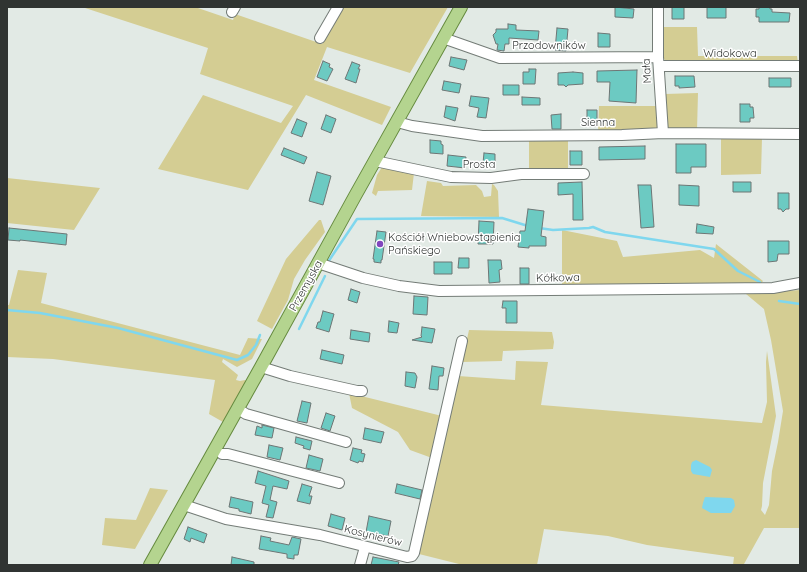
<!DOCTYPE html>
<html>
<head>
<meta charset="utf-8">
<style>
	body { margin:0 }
	#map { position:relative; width:807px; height:572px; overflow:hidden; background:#e2eae5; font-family:Quicksand,sans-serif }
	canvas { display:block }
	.frame { position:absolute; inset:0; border:8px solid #303432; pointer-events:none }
</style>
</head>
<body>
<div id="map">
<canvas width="807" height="572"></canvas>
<div class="frame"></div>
</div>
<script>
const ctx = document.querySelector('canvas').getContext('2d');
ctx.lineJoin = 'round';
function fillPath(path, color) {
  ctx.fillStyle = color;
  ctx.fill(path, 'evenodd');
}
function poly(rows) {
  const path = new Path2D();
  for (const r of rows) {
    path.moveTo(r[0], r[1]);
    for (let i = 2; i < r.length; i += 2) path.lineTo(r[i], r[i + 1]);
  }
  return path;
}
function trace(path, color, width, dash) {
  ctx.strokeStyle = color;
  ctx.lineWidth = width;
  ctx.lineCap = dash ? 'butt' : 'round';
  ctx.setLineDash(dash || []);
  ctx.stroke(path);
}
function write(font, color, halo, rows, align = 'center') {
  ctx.font = font + ' Quicksand,sans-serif';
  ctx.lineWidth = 3;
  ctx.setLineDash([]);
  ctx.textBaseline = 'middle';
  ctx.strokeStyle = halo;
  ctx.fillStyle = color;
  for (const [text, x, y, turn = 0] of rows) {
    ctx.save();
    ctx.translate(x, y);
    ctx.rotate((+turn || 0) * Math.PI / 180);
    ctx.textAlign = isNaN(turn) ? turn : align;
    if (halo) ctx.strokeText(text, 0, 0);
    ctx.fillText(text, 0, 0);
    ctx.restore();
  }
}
const green = poly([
	[82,7,195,7,233,20,235,14,322,44,344,7,448,7,410,73,327,47,314,80,391,107,382,125,306,95,248,190,158,169,203,95,281,123,293,106,200,74,208,48],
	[662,27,697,27,698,56,797,56,798,63,666,62,663,57],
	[698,93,697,130,669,130,665,124,665,94],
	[599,106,656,106,658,113,659,131,598,133],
	[568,138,568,170,529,171,529,139],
	[721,138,762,138,761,174,721,175],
	[382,167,414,173,412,190,378,191,376,196,372,193,377,175],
	[7,178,100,188,74,230,7,223],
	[427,181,441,183,443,186,476,185,482,191,484,197,491,196,492,184,494,185,498,191,499,217,421,216],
	[319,220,321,220,325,232,305,260,294,279,288,300,272,329,257,321,286,259],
	[562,230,617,241,623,257,700,250,714,258,716,244,763,281,760,285,562,286],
	[18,270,47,273,41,303,240,355,248,338,262,339,252,359,237,367,223,359,222,362,238,375,236,380,240,381,245,380,246,381,223,422,209,414,215,380,53,359,7,357,7,305,9,305],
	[800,290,800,528,764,528,744,564,745,565,733,565,734,557,647,545,608,536,544,529,537,565,463,565,419,554,449,416,458,376,515,380,516,361,548,362,541,405,762,423,767,402,766,362,767,351,776,416,763,483,762,506,761,510,765,515,769,505,772,471,778,442,783,411,771,340,764,309,746,294],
	[469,330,552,332,554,342,553,349,503,351,502,361,462,362],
	[349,393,442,416,432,458,410,450,398,432,352,408],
	[150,488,168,490,135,549,102,545,105,518,136,520]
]);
const water = poly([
	[696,460,710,467,712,470,710,477,693,474,691,471,691,465,692,462],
	[705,497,731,498,734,500,735,506,731,513,711,513,702,508,703,503]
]);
const stream = poly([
	[539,228,553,230,589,228,593,227,605,232,714,249,738,271,760,282],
	[328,262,357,219,502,218,528,226],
	[779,301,800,304],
	[7,310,40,313,118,328,237,360,248,355,256,345,260,335],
	[299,329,325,276]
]);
const building = poly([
	[615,7,634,9,633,18,615,17,615,7],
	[672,7,684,7,684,19,672,19,672,7],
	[707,7,726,7,726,18,707,18,707,7],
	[759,7,770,7,770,9,772,9,772,12,790,13,789,22,759,22,759,17,756,17,756,9,759,9,759,7],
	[508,24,516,25,516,30,539,31,538,40,509,38,509,44,505,44,504,51,497,50,498,44,496,44,493,35,496,32,496,29,508,29,508,24],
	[557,28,568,29,566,51,555,50,557,28],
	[598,33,610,34,610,47,598,47,598,33],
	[451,57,467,60,464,70,449,66,451,57],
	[323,61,330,64,329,67,333,69,327,81,317,77,323,61],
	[352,62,360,65,358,69,360,69,356,83,345,79,352,62],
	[529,69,536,69,535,84,523,84,523,72,529,72,529,69],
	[637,70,636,103,609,101,610,82,597,82,597,71,637,70],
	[573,72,583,73,583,84,568,85,566,87,564,85,558,85,558,73,573,72],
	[675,76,694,76,695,87,679,88,679,86,675,86,675,76],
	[769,78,791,78,791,87,769,87,769,78],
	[444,81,461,84,459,93,442,90,444,81],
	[503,85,519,85,519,95,503,95,503,85],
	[471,96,489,98,486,118,477,117,479,108,469,106,471,96],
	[522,97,540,98,540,105,522,105,522,97],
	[740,104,750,104,750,107,753,107,754,118,750,118,750,122,740,122,740,104],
	[446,106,458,108,455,121,444,117,446,106],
	[587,110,597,110,597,126,587,126,587,110],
	[561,114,561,129,552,129,551,115,561,114],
	[326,115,336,119,331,133,321,129,326,115],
	[297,119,307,123,302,137,291,133,297,119],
	[430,140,441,141,441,144,443,145,443,154,430,153,430,140],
	[676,144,706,144,706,167,691,167,691,173,676,173,676,144],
	[645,146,645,159,599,160,599,147,645,146],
	[284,148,307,157,304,164,281,155,284,148],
	[570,151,582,151,582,165,570,165,570,151],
	[484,153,495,154,495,164,483,163,484,153],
	[448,155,466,157,465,168,447,166,448,155],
	[317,172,331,176,323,205,309,201,317,172],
	[582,182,583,220,573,220,573,194,558,195,558,183,582,182],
	[733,182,751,182,751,192,733,192,733,182],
	[638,185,651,185,654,227,641,228,638,185],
	[679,185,699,186,699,206,679,205,679,185],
	[778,193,789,193,789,209,786,209,783,212,781,209,778,209,778,193],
	[528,209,544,211,541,236,546,237,546,246,529,246,529,248,518,247,520,231,525,231,528,209],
	[479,221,494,222,493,244,478,244,479,221],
	[697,224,714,227,713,234,696,233,697,224],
	[9,228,67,234,66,245,20,240,20,241,8,240,9,228],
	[377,231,386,232,382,260,381,260,381,263,374,262,374,259,373,259,377,231],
	[768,241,789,241,789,254,778,254,777,261,768,262,768,241],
	[459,258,469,258,469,268,458,268,459,258],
	[488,260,501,260,502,269,499,270,500,282,489,283,488,260],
	[434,262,452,262,452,274,434,274,434,262],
	[520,268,529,268,529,284,520,284,520,268],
	[351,289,360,292,357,303,348,300,351,289],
	[414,296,428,297,427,315,413,314,414,296],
	[503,301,517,301,517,323,506,323,506,308,502,308,503,301],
	[323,311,334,314,329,332,316,328,318,322,320,322,323,311],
	[389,321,399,323,397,333,388,332,389,321],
	[422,327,435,329,432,343,412,340,422,337,421,336,422,327],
	[351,330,370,333,369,342,350,339,351,330],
	[322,350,344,355,342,364,320,359,322,350],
	[432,366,444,368,443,376,439,376,438,390,429,389,432,366],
	[406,372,415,373,417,377,415,388,405,386,406,372],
	[302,401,311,403,307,423,297,421,302,401],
	[326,413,335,416,330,431,321,428,326,413],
	[262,425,274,428,272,438,255,435,257,426,262,428,262,425],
	[365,428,384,432,381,443,363,439,365,428],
	[296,437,312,441,310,450,303,448,304,446,295,443,296,437],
	[269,445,283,448,280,460,267,457,269,445],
	[353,448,362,450,361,453,365,454,363,462,359,461,358,463,350,460,353,448],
	[309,455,323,459,320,471,306,468,309,455],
	[258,471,289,481,287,489,273,486,270,500,277,502,273,518,266,517,269,505,262,503,266,486,255,483,258,471],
	[302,484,312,487,309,496,312,496,310,504,297,501,302,484],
	[397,484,422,490,420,499,395,493,397,484],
	[231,497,253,502,251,514,239,511,239,509,229,507,231,497],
	[331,514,345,518,342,530,328,526,331,514],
	[369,516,391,521,388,536,366,532,369,516],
	[188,527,207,534,204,543,191,538,190,542,184,539,188,527],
	[261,536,271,538,270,541,289,545,292,537,301,539,298,555,294,555,294,559,287,558,287,554,259,549,261,536],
	[232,557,254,562,254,565,231,565,232,557],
	[373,557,399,562,398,565,371,565,373,557]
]);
const minor = poly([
	[658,7,658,57,663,133],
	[232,12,235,7],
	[320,38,338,7],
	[443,38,500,58,658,57],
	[659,66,800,66],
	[397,122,412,126,482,136,622,135,663,133,800,134],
	[375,161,451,177,491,178,521,174,584,174],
	[318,263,363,278,399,286,439,291,773,288,800,283],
	[261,367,290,376,357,391,362,391],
	[238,409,246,414,346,442],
	[222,454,228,454,339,483],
	[184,505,226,519,320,535,407,557,412,556,414,553,462,341],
	[360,565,365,547]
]);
const major = poly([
	[150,565,261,367,355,196,461,7]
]);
const markers = [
	[380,244,4,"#8146bd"]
];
const streetNames = [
	["Przodowników",549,46],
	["Widokowa",730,54],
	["Mała",647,71,-93],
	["Sienna",598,123],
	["Prosta",479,165],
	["Kółkowa",558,278,-1],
	["Przemyska",306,286,-61],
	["Kosynierów",373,536,14]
];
const poiNames = [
	["Kościół Wniebowstąpienia",388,238],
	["Pańskiego",388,251]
];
fillPath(green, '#d4cd93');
fillPath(water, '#7fd7ee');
trace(stream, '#7fd7ee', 2.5);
fillPath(building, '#6ccac2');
trace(building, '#6d7675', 1);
trace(minor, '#747c77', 12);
trace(major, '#658a3e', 14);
trace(minor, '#fff', 10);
trace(major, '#b4d48f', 12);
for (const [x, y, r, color] of markers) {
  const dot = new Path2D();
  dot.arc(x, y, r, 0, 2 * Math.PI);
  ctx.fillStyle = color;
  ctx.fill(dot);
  trace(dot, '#fff', 1.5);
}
write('11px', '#303432', '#fff', streetNames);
write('11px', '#303432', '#fff', poiNames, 'left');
</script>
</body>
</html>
